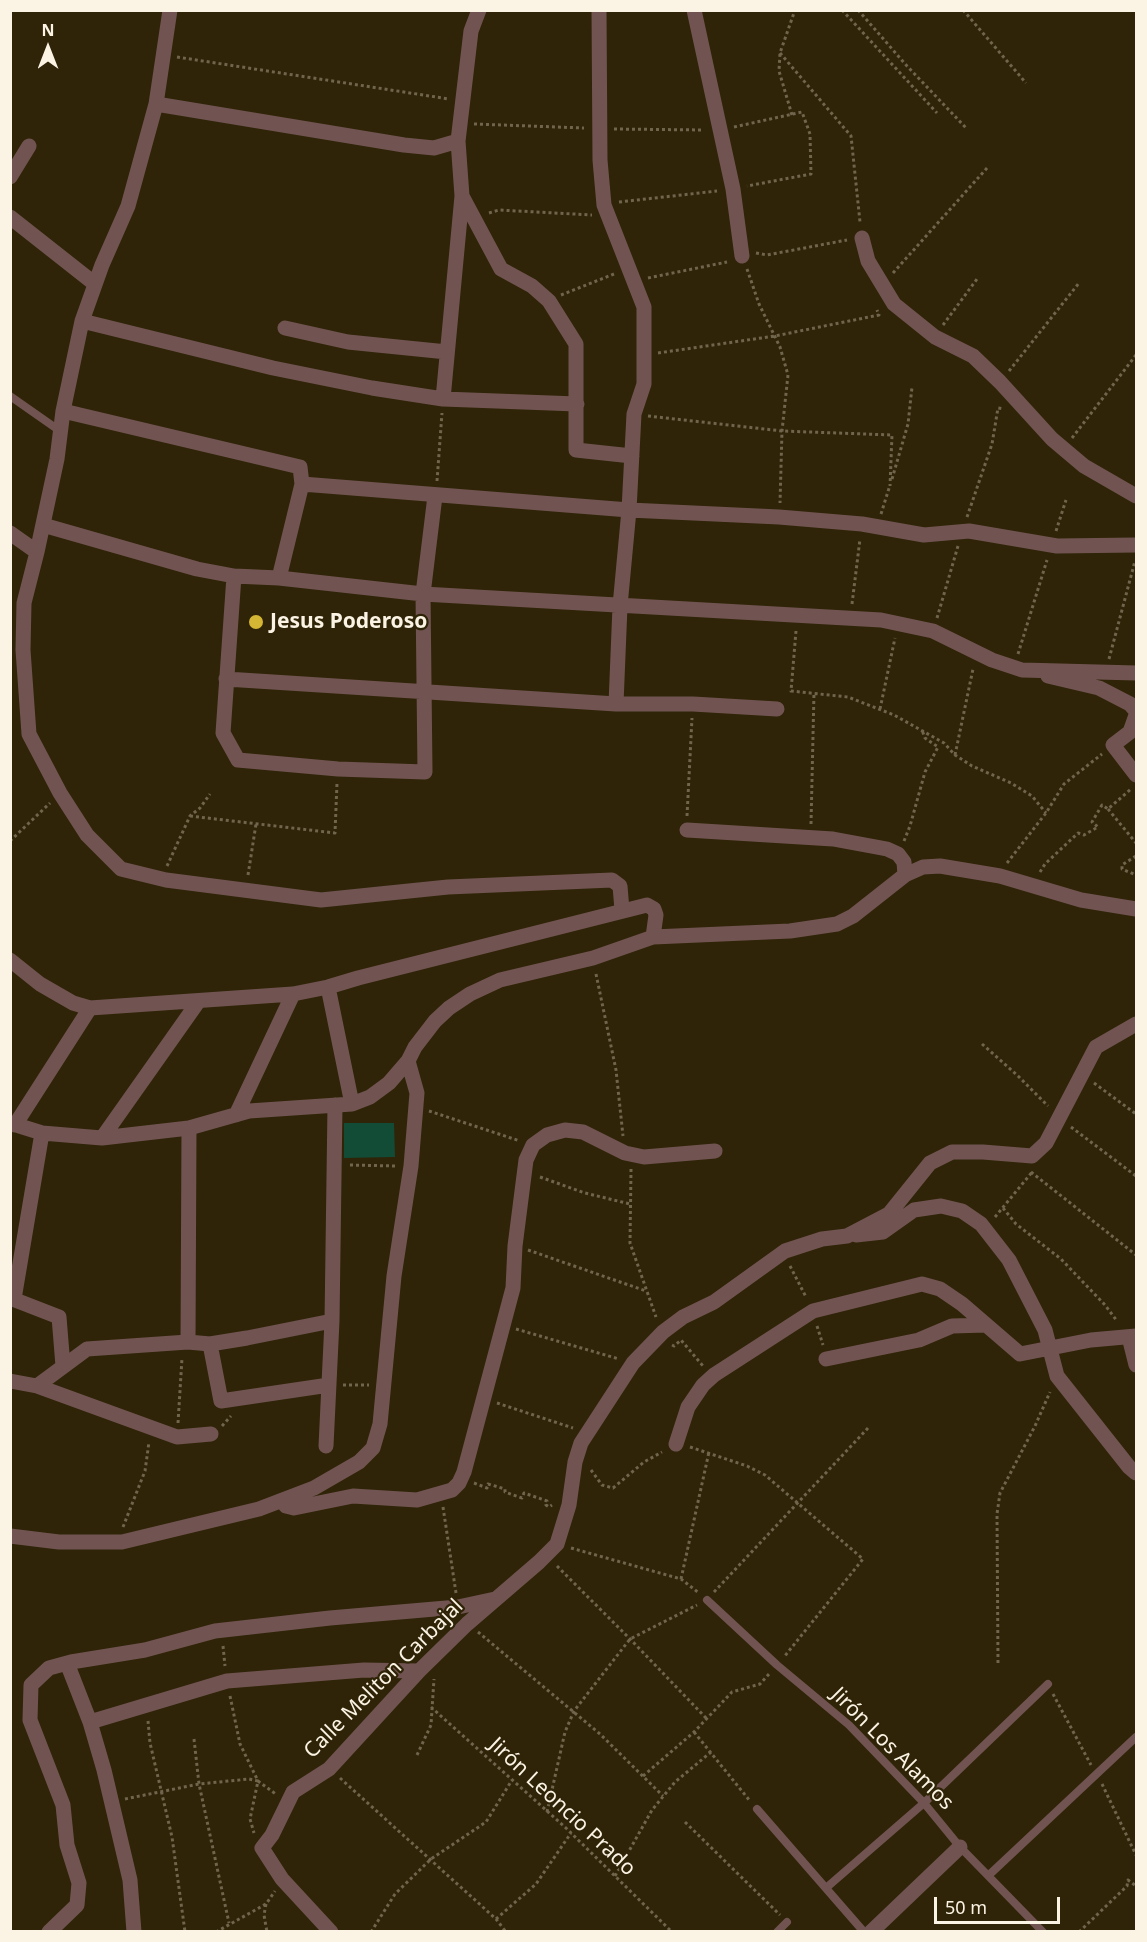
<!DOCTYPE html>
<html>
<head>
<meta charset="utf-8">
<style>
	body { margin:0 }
	#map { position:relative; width:1147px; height:1942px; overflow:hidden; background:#2f2408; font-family:"Noto Sans",sans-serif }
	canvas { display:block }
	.frame { position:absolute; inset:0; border:12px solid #fbf3e3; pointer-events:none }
	.north { position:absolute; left:18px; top:18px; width:60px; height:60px; -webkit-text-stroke:4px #2f2408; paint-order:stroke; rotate:0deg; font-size:16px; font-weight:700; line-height:24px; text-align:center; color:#fbf3e3 }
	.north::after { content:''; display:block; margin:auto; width:21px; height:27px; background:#fbf3e3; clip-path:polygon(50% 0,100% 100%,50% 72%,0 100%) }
	.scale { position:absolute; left:934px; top:1897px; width:126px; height:27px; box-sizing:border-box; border:3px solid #fbf3e3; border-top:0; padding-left:8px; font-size:18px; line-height:21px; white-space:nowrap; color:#fbf3e3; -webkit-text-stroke:4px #2f2408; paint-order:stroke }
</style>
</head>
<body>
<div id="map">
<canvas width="1147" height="1942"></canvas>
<div class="frame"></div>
<div class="north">N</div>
<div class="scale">50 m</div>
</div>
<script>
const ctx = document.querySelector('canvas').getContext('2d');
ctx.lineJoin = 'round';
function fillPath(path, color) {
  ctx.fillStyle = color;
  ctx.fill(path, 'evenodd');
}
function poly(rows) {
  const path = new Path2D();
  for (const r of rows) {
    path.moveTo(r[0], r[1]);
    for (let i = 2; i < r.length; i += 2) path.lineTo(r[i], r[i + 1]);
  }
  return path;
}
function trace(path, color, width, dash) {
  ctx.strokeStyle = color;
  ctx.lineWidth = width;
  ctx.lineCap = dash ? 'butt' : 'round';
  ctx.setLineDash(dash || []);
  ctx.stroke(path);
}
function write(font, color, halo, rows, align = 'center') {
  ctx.font = font + ' "Noto Sans",sans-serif';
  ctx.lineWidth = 4.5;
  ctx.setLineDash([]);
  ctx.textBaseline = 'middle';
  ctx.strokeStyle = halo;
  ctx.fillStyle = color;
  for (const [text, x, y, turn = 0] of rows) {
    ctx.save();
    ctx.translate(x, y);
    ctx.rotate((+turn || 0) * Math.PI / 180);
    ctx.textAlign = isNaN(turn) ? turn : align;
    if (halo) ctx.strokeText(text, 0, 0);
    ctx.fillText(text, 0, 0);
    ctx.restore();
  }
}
const green = poly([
	[344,1123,394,1123,395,1157,344,1158]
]);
const path = poly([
	[842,10,937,113],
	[858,10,907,66,967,129],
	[963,10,1026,83],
	[780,53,851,136,860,222],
	[177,57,449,99],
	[792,115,779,71,780,53,795,10],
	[474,124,584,128],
	[734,127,802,112,810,134,811,174,747,186],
	[614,129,704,130],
	[619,202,717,191],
	[489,213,499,210,592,215],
	[756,253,767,255,847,240],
	[747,269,759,304,780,347,788,375,782,431,780,503],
	[893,273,987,168],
	[648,278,727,262],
	[561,295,614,274],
	[943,325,977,279],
	[658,353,775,336,879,315,877,310],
	[1009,371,1079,283],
	[648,416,782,431,892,435,890,486],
	[1072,438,1136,355],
	[892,479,908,424,912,387],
	[437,481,442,413],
	[881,514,890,485],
	[967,517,992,444,998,408,1004,409],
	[1056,531,1066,500],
	[852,604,860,539],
	[937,618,958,546],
	[796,631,791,691,848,697,894,715,944,743,955,755,972,766,1011,783,1032,796,1046,813],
	[1018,654,1047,560],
	[1109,659,1135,561],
	[880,709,895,638],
	[955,755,973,669],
	[1108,809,1136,843],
	[190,816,335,833,337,783],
	[687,816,692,718],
	[811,824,814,692],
	[10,841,50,803],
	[904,841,910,826,925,772,938,747,925,738,922,730],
	[1136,856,1122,865,1122,869,1136,875],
	[1007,863,1046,813,1064,784,1102,754],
	[167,866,190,816,200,808,210,794],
	[1040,872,1045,864,1078,833,1084,835,1098,827,1092,822,1102,805,1108,809,1131,789],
	[248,875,256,824],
	[596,974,616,1070,623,1136],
	[982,1044,1018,1076,1048,1106],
	[1094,1083,1136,1114],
	[429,1111,520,1141],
	[1071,1127,1136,1176],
	[350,1165,395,1166],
	[631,1169,630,1243,656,1317],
	[1031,1172,1136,1255],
	[540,1177,585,1193,630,1204],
	[1003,1208,1016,1224,1061,1259,1105,1305,1117,1321],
	[995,1217,1033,1171],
	[528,1250,646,1291],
	[790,1266,806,1297],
	[817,1326,823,1345],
	[516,1329,619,1359],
	[672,1345,674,1346,681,1340,703,1366],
	[343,1385,369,1385],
	[497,1403,573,1428],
	[178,1423,182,1358],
	[222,1426,231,1416],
	[690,1447,747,1466,765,1475,863,1559,784,1657],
	[591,1470,602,1485,613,1488,644,1462,662,1452],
	[474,1483,487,1488,488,1484,505,1489,505,1492,522,1498,524,1493,547,1501,546,1505,549,1507,552,1505],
	[443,1507,456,1593],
	[123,1527,145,1471,149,1442],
	[571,1548,681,1579,699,1593],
	[557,1566,633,1642,707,1719],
	[681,1579,709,1452],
	[714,1592,868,1428],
	[478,1632,600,1734,663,1796],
	[223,1646,225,1666],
	[998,1663,997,1514,1000,1493,1035,1426,1050,1392],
	[1053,1694,1091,1765],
	[230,1696,240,1744,258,1781,277,1795],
	[431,1707,567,1829,672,1932],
	[148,1721,150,1743,172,1837,185,1932],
	[694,1732,750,1801],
	[194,1739,199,1784,229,1923],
	[417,1755,431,1725,434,1679],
	[643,1776,694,1732,732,1692,760,1684,770,1673],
	[340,1778,496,1919,506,1932],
	[1102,1784,1136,1855],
	[125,1799,199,1784,249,1779,258,1781,250,1819,254,1833],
	[547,1812,565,1732,574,1711,630,1639,697,1605],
	[685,1822,780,1915],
	[615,1876,652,1810,675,1782,711,1752],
	[266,1904,264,1915,267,1932],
	[496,1919,536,1884,571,1833],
	[216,1932,266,1904,275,1891],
	[371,1932,395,1894,431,1859,486,1822,512,1780],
	[1079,1932,1127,1886,1128,1880,1136,1886]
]);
const lane = poly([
	[10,396,60,431],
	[707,1600,777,1665,849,1725,924,1803,960,1847,1043,1932],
	[757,1809,864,1932],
	[989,1875,1136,1737],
	[826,1888,924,1803,1048,1684],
	[777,1932,787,1922]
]);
const street = poly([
	[170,10,156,104,128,206,102,265,82,321,63,411,57,459,37,552,24,603,23,650,29,734,60,793,87,835,121,869,166,880,321,900,448,887,612,880,620,886,622,910],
	[599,10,600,160,604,205,644,307,644,384,634,414,629,510,620,606,616,704],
	[694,10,733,189,742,256],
	[156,104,404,145,434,148,458,141],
	[10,177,29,146],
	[462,196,501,269,532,286,549,301,576,344,576,450,632,456],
	[10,217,95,284],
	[862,238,868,261,894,304,935,337,973,356,1000,382,1052,439,1084,466,1136,496],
	[82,321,273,368,372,388,443,399,577,404],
	[285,328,348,342,447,352],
	[443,399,462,196,458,141,471,31,479,10],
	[63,411,300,467,302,484,629,510,779,517,862,524,924,535,969,531,1057,546,1136,545],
	[43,525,197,569,234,576,279,578,423,594,881,620,933,631,992,660,1022,670,1136,673],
	[10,533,37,552],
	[234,576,223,733,238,760,338,769,425,772,423,594,435,496],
	[279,578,302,484],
	[1048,676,1099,688,1130,704,1136,711],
	[226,679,616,704,693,704,777,709],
	[1136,715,1130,732,1113,745,1136,775],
	[687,830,833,839,887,849,898,854,904,862,905,875],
	[10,960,40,984,73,1003,90,1008,293,994,328,987,358,978,647,905,654,909,656,915,653,937],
	[328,987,352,1104],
	[236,1115,293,994],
	[10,1123,42,1133,102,1138,189,1128,249,1111,352,1104,370,1097,389,1083,408,1061,415,1047,435,1021,449,1008,470,994,500,980,593,958,653,937,790,931,837,924,853,916,905,875,923,867,940,866,1000,876,1081,900,1136,909],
	[15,1125,90,1008],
	[102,1138,198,1002],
	[856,1235,883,1232,914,1210,941,1206,962,1211,981,1224,1009,1260,1045,1330,1057,1376,1129,1467,1136,1473],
	[10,1298,59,1317,63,1366],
	[14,1299,42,1133],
	[1129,1337,1136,1365],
	[188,1342,189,1128],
	[210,1344,221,1401,329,1385],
	[826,1359,919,1340,952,1326,986,1325],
	[10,1381,37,1386,87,1349,188,1342,210,1344,247,1338,332,1321],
	[37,1386,177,1437,211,1434],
	[676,1444,688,1407,703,1385,714,1375,813,1311,922,1284,940,1289,962,1304,1020,1354,1091,1340,1136,1336],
	[326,1446,332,1321,335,1105],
	[282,1501,286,1506,294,1508,353,1496,417,1500,452,1490,459,1483,464,1472,513,1288,515,1246,526,1160,533,1145,547,1135,565,1130,583,1132,625,1153,644,1157,715,1151],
	[10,1536,59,1542,122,1542,259,1509,314,1488,359,1462,373,1448,380,1424,394,1276,411,1166,417,1093,408,1061],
	[67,1663,90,1722,104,1770,130,1880,134,1932],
	[90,1722,227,1681,364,1670,419,1671],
	[49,1932,77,1905,79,1883,67,1845,63,1805,30,1720,31,1685,49,1668,71,1662,145,1650,215,1631,330,1618,458,1607,495,1599],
	[331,1932,282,1879,262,1848,272,1835,293,1792,329,1769,419,1671,467,1624,539,1562,557,1544,569,1505,575,1462,581,1443,633,1363,663,1332,683,1317,714,1302,785,1251,822,1239,847,1236,889,1214,930,1163,952,1152,983,1152,1032,1156,1046,1143,1096,1047,1136,1024],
	[871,1932,960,1847]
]);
const markers = [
	[256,622,8,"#d5b534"]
];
const poiNames = [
	["Jesus Poderoso",270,622]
];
const streetNames = [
	["Calle Meliton Carbajal",384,1679,-45],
	["Jirón Los Alamos",892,1749,45],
	["Jirón Leoncio Prado",562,1807,43]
];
fillPath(green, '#124b36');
trace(path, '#70654d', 3, [3, 3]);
trace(lane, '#715451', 8);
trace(street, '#715451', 15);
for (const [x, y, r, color] of markers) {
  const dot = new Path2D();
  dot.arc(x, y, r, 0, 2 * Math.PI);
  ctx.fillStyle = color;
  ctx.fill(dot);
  trace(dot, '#2f2408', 2);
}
write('bold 21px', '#fbf3e3', '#2f2408', poiNames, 'left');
write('21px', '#fbf3e3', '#2f2408', streetNames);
</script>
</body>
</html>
